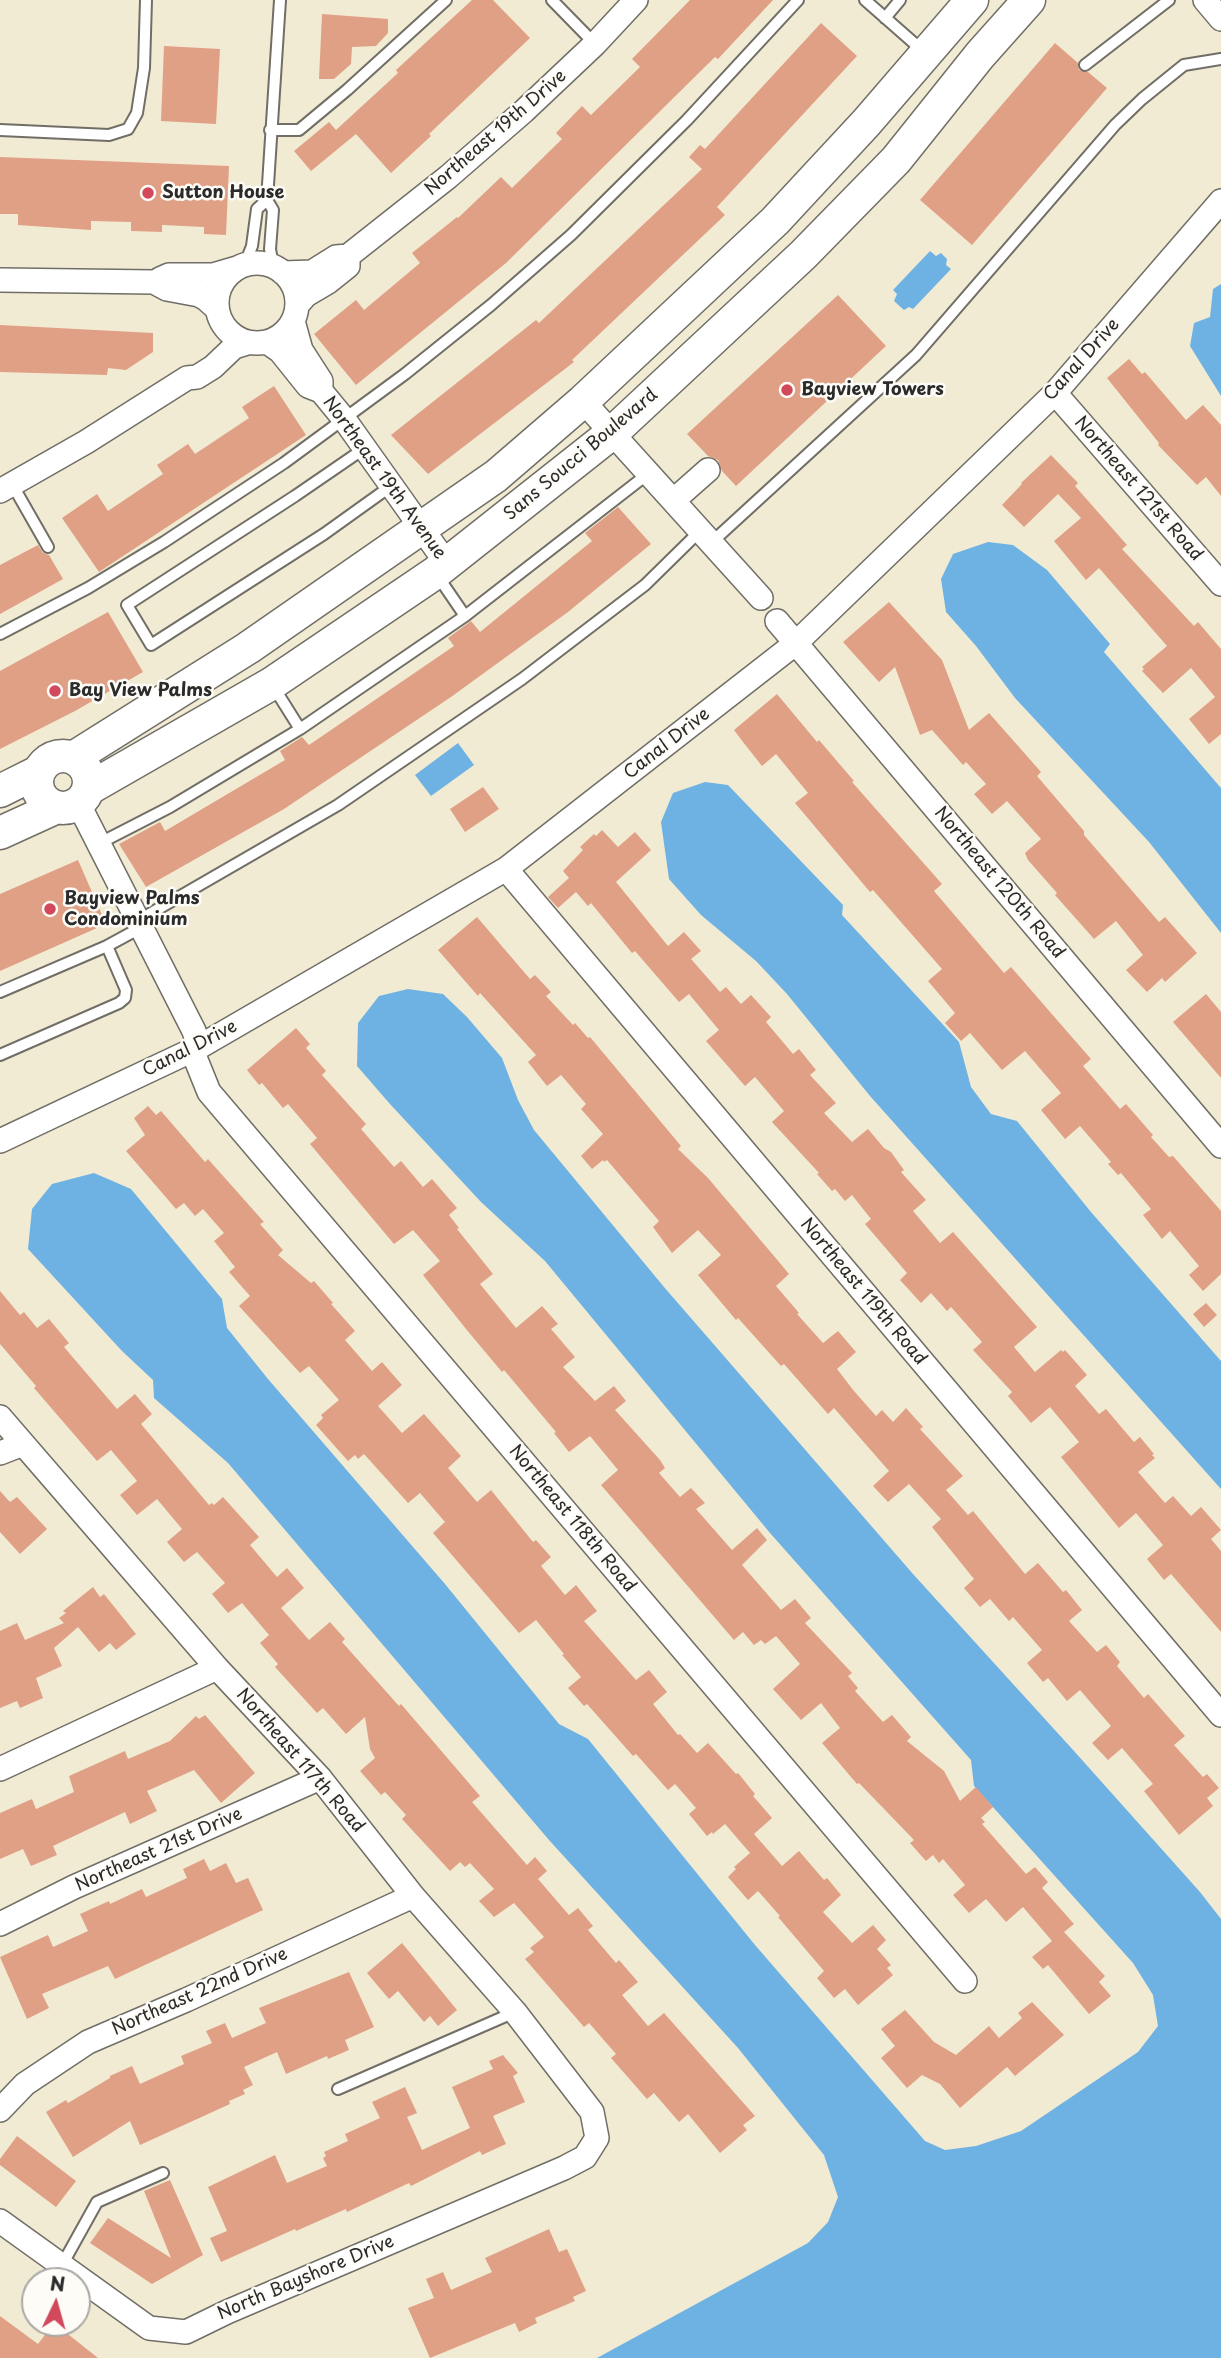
<!DOCTYPE html>
<html>
<head>
<meta charset="utf-8">
<style>
	body { margin:0 }
	#map { position:relative; width:1221px; height:2358px; overflow:hidden; background:#f1ebd3; font-family:"Playpen Sans",sans-serif }
	canvas { display:block }
	.north { position:absolute; left:21px; top:2267px; width:70px; height:70px; box-sizing:border-box; background:#fdfcf7; border:2px solid #a9a8a5; border-radius:50%; rotate:5deg; font-size:19px; font-weight:700; line-height:28px; text-align:center; color:#2b2b2b }
	.north::after { content:''; display:block; margin:auto; width:24px; height:32px; background:#d1495b; clip-path:polygon(50% 0,100% 100%,50% 72%,0 100%) }
</style>
</head>
<body>
<div id="map">
<canvas width="1221" height="2358"></canvas>
<div class="north">N</div>
</div>
<script>
const ctx = document.querySelector('canvas').getContext('2d');
ctx.lineJoin = 'round';
function fillPath(path, color) {
  ctx.fillStyle = color;
  ctx.fill(path, 'evenodd');
}
function poly(rows) {
  const path = new Path2D();
  for (const r of rows) {
    if (r.length === 3) {
      path.moveTo(r[0] + r[2], r[1]);
      path.arc(r[0], r[1], r[2], 0, 2 * Math.PI);
      continue;
    }
    path.moveTo(r[0], r[1]);
    for (let i = 2; i < r.length; i += 2) path.lineTo(r[i], r[i + 1]);
  }
  return path;
}
function trace(path, color, width, dash) {
  ctx.strokeStyle = color;
  ctx.lineWidth = width;
  ctx.lineCap = dash ? 'butt' : 'round';
  ctx.setLineDash(dash || []);
  ctx.stroke(path);
}
function write(font, color, halo, rows, align = 'center') {
  ctx.font = font + ' "Playpen Sans",sans-serif';
  ctx.lineWidth = 5;
  ctx.setLineDash([]);
  ctx.textBaseline = 'middle';
  ctx.strokeStyle = halo;
  ctx.fillStyle = color;
  for (const [text, x, y, turn = 0] of rows) {
    ctx.save();
    ctx.translate(x, y);
    ctx.rotate((+turn || 0) * Math.PI / 180);
    ctx.textAlign = isNaN(turn) ? turn : align;
    if (halo) ctx.strokeText(text, 0, 0);
    ctx.fillText(text, 0, 0);
    ctx.restore();
  }
}
const water = poly([
	[930,251,936,256,941,253,947,259,946,265,951,269,913,309,909,307,904,310,894,301,897,294,893,290],
	[1221,284,1221,396,1190,346,1194,323,1210,317,1213,289],
	[988,542,1013,545,1047,570,1110,644,1104,652,1221,788,1221,933,1149,842,1015,698,976,646,946,612,941,579,953,554],
	[458,743,474,765,431,796,415,775],
	[705,782,728,785,843,905,842,915,959,1042,971,1087,991,1114,1017,1121,1091,1212,1221,1361,1221,1489,870,1096,787,994,756,961,701,915,669,879,661,822,673,793],
	[408,989,443,994,467,1017,502,1058,518,1100,534,1130,664,1287,913,1574,1074,1751,1200,1892,1221,1919,1221,2358,597,2358,808,2243,828,2222,838,2197,824,2155,738,2048,549,1840,228,1463,154,1398,153,1380,122,1351,28,1249,32,1209,52,1184,94,1173,131,1189,222,1299,227,1328,268,1379,445,1584,559,1724,588,1739,755,1945,925,2141,945,2150,976,2146,1021,2131,1138,2052,1158,2026,1153,1995,1133,1963,974,1786,971,1760,770,1533,545,1261,481,1202,390,1104,357,1066,358,1023,379,996]
]);
const building = poly([
	[472,0,493,0,530,38,429,134,431,136,391,173,356,134,311,171,294,151,329,122,336,130,398,73,396,70],
	[690,0,773,0,718,59,715,57,506,263,356,385,314,334,356,300,364,310,420,263,412,253,457,217,458,218,501,177,512,188,562,139,556,133,582,106,591,115,640,67,632,59],
	[322,14,388,19,388,33,376,46,352,47,351,64,334,79,319,79],
	[821,23,857,56,717,207,725,215,572,360,574,362,428,474,391,435,536,320,539,323,702,169,689,157,700,145,705,149],
	[1055,43,1078,63,1079,70,1088,72,1107,88,972,245,920,200],
	[164,46,220,49,216,124,161,121],
	[0,157,229,166,226,235,204,234,204,227,162,225,162,232,131,231,131,222,91,221,91,230,18,225,18,214,0,214],
	[838,295,886,346,736,486,722,471,718,460,708,456,687,434],
	[0,325,153,333,153,352,126,370,108,368,107,375,0,372],
	[1129,359,1142,374,1145,372,1186,420,1203,405,1221,425,1221,496,1206,477,1197,485,1158,445,1159,443,1107,378],
	[274,386,306,435,99,572,62,518,97,494,108,511,163,474,157,465,188,444,195,454,249,418,242,407],
	[1051,455,1078,483,1075,486,1127,545,1122,549,1194,626,1198,622,1221,649,1221,734,1209,744,1189,719,1215,697,1191,668,1163,693,1142,671,1144,669,1142,667,1167,646,1099,568,1086,580,1054,541,1081,518,1058,494,1024,527,1002,505,1022,484,1021,483],
	[618,507,651,544,568,612,451,697,284,809,146,887,119,844,160,822,165,831,285,760,280,751,302,737,309,745,454,646,448,638,471,621,480,632,592,541,585,533],
	[38,545,43,553,49,555,63,579,0,614,0,565],
	[889,602,942,660,969,730,989,713,1041,772,1037,776,1084,831,1084,835,1159,922,1165,917,1197,953,1165,982,1162,978,1147,992,1126,970,1143,955,1116,921,1094,939,1055,895,1057,893,1028,860,1025,853,1041,839,1007,801,992,814,974,794,986,784,966,762,963,765,932,730,920,735,895,667,879,682,843,642],
	[108,612,143,672,75,711,0,749,0,671],
	[777,694,817,742,819,740,854,781,852,782,942,884,934,891,1004,973,1011,967,1091,1059,1083,1066,1120,1109,1126,1104,1153,1135,1151,1137,1169,1157,1173,1156,1221,1211,1221,1274,1203,1291,1189,1275,1199,1266,1170,1231,1162,1239,1143,1215,1151,1209,1121,1173,1118,1175,1108,1164,1111,1162,1080,1126,1065,1139,1041,1110,1061,1093,1025,1051,1002,1070,970,1033,961,1041,945,1023,955,1013,928,981,942,969,873,890,870,892,795,803,808,793,776,754,762,766,743,742,734,730],
	[483,787,499,809,465,832,450,809],
	[602,830,618,847,635,832,651,850,616,882,668,946,684,932,701,951,691,959,720,992,726,987,741,1004,751,995,771,1017,766,1022,793,1054,799,1049,816,1070,810,1075,836,1103,824,1113,852,1142,868,1129,884,1148,891,1152,904,1170,901,1172,926,1200,913,1211,940,1243,953,1232,1037,1327,1014,1347,1035,1372,1061,1350,1063,1352,1065,1350,1087,1375,1075,1386,1099,1414,1106,1409,1134,1442,1140,1437,1154,1454,1152,1455,1155,1458,1138,1472,1165,1503,1173,1496,1191,1516,1201,1507,1221,1530,1211,1539,1221,1551,1221,1632,1171,1574,1164,1580,1147,1559,1163,1545,1136,1513,1119,1528,1061,1457,1079,1442,1050,1407,1031,1423,1008,1396,1012,1392,973,1350,982,1342,951,1307,947,1311,931,1293,921,1303,900,1280,907,1273,865,1224,871,1219,852,1195,845,1201,835,1189,832,1191,817,1174,819,1173,772,1122,784,1111,755,1077,745,1086,706,1041,719,1030,689,994,679,1002,635,951,632,953,591,903,588,906,576,892,558,908,548,897,569,878,563,871,583,850,580,847,594,834,596,836],
	[78,860,106,924,0,971,0,894],
	[477,917,530,979,535,975,551,992,546,996,573,1025,575,1023,588,1038,590,1037,681,1146,678,1149,708,1178,779,1262,789,1274,776,1286,799,1313,797,1314,823,1343,838,1331,856,1352,837,1369,854,1391,876,1416,882,1410,893,1422,906,1408,923,1427,920,1429,963,1476,946,1490,968,1515,973,1511,1025,1574,1038,1563,1063,1592,1066,1590,1082,1610,1069,1621,1097,1652,1106,1645,1120,1662,1117,1666,1144,1698,1148,1694,1185,1736,1174,1745,1203,1777,1207,1774,1219,1788,1207,1798,1213,1806,1179,1835,1144,1791,1153,1784,1122,1748,1108,1760,1092,1743,1111,1726,1080,1690,1067,1701,1048,1678,1043,1682,1027,1663,1042,1650,1013,1617,1009,1621,990,1599,980,1607,964,1588,974,1579,932,1527,941,1519,909,1484,888,1502,873,1486,889,1471,834,1408,828,1414,784,1364,781,1366,738,1318,736,1320,698,1275,721,1255,698,1230,672,1253,653,1227,659,1221,607,1160,604,1162,603,1160,592,1169,581,1156,603,1134,581,1109,586,1104,561,1075,547,1086,528,1062,536,1055,480,993,478,996,438,950],
	[1206,994,1221,1012,1221,1078,1173,1022],
	[296,1028,310,1044,306,1048,326,1071,322,1075,366,1124,361,1129,394,1167,401,1161,423,1187,432,1179,457,1208,449,1215,459,1228,457,1229,493,1274,480,1284,516,1328,542,1306,558,1324,551,1329,575,1357,563,1367,595,1401,614,1386,626,1401,615,1410,660,1460,665,1468,659,1473,680,1497,691,1488,705,1503,696,1509,732,1550,757,1528,767,1540,742,1565,781,1610,795,1599,811,1618,805,1623,852,1673,848,1676,858,1688,855,1691,883,1722,892,1715,911,1737,907,1741,944,1771,960,1801,976,1787,993,1807,981,1818,985,1822,982,1824,1026,1874,1035,1867,1048,1882,1042,1888,1074,1924,1064,1932,1105,1976,1099,1982,1111,1996,1089,2014,1048,1965,1043,1969,1032,1957,1052,1941,1023,1907,1006,1922,986,1899,969,1913,953,1895,965,1885,943,1859,939,1863,933,1855,926,1861,910,1843,914,1840,859,1783,857,1784,822,1743,840,1728,821,1703,801,1720,773,1689,800,1664,776,1636,765,1644,761,1640,754,1645,743,1632,734,1640,601,1485,618,1470,590,1436,569,1452,554,1433,556,1432,504,1370,502,1372,466,1329,423,1275,440,1261,413,1230,394,1244,310,1144,317,1138,288,1104,283,1108,262,1083,259,1085,247,1070],
	[148,1106,156,1115,161,1111,205,1162,208,1159,264,1222,260,1224,283,1250,278,1255,311,1283,314,1281,333,1303,331,1304,355,1331,345,1340,372,1371,382,1362,402,1385,378,1406,402,1433,424,1414,461,1456,448,1468,477,1502,491,1490,533,1542,536,1540,551,1557,541,1566,565,1595,576,1585,597,1611,584,1621,636,1680,649,1670,667,1692,653,1704,678,1735,680,1734,697,1753,708,1743,736,1774,738,1773,755,1794,753,1796,772,1818,754,1834,782,1866,799,1851,824,1880,827,1878,841,1895,823,1912,852,1943,873,1925,886,1940,877,1949,891,1965,887,1968,893,1975,858,2005,845,1989,834,1998,817,1978,824,1971,778,1917,780,1916,758,1891,748,1900,728,1877,736,1869,734,1867,750,1853,725,1824,713,1834,712,1832,707,1836,689,1814,696,1808,675,1784,668,1790,636,1754,633,1756,587,1704,584,1706,568,1688,581,1677,562,1655,564,1654,536,1620,519,1633,433,1533,445,1522,420,1493,408,1503,364,1454,358,1459,355,1455,348,1461,316,1425,323,1418,321,1415,339,1400,309,1366,300,1373,239,1306,250,1296,229,1272,235,1267,214,1241,224,1233,203,1209,195,1216,184,1203,176,1209,126,1151,145,1135,134,1118],
	[0,1291,20,1315,24,1312,37,1328,49,1319,69,1343,64,1347,117,1409,135,1394,152,1414,141,1424,209,1505,212,1503,214,1505,223,1497,259,1537,250,1545,277,1577,287,1568,304,1588,281,1608,309,1640,330,1622,345,1639,342,1642,399,1706,401,1704,480,1796,472,1802,527,1865,535,1857,547,1871,538,1879,569,1915,578,1908,593,1926,588,1930,616,1963,619,1960,638,1982,622,1995,648,2026,664,2013,755,2116,743,2125,747,2130,720,2153,688,2114,679,2122,654,2093,647,2099,611,2058,616,2054,589,2023,584,2027,525,1959,534,1952,530,1948,544,1937,514,1903,494,1917,479,1901,494,1889,470,1863,465,1867,460,1862,450,1871,402,1819,406,1815,385,1792,381,1795,360,1771,375,1758,370,1749,365,1717,346,1734,323,1708,317,1713,275,1667,278,1664,260,1643,269,1635,242,1603,228,1613,212,1594,225,1583,197,1552,184,1562,167,1542,182,1529,157,1499,137,1515,120,1495,137,1481,111,1450,97,1461,34,1388,36,1386,0,1344],
	[1206,1303,1217,1315,1204,1327,1193,1314],
	[0,1491,10,1502,17,1497,47,1529,20,1554,0,1532],
	[93,1587,100,1597,104,1594,136,1634,116,1650,110,1643,99,1652,78,1627,54,1648,62,1666,36,1678,43,1698,20,1708,17,1701,0,1708,0,1631,17,1623,25,1640,64,1623,59,1618,66,1613,63,1611],
	[205,1715,255,1773,221,1803,194,1770,147,1791,157,1811,130,1824,125,1812,53,1846,57,1855,31,1866,23,1849,0,1859,0,1813,32,1799,36,1809,74,1792,69,1776,125,1751,128,1759,170,1741,196,1716,199,1719],
	[204,1859,210,1871,226,1863,236,1883,248,1878,263,1910,115,1979,108,1966,42,1994,49,2008,27,2019,0,1957,48,1935,53,1947,88,1931,80,1914,109,1901,110,1904,142,1889,146,1897,187,1878,183,1869],
	[402,1943,457,2010,438,2026,430,2016,424,2022,398,1991,389,1999,367,1973],
	[349,1972,374,2027,345,2040,349,2050,328,2059,327,2056,286,2074,277,2052,244,2067,253,2085,243,2090,245,2094,229,2101,230,2104,140,2145,130,2121,73,2157,46,2112,66,2100,68,2103,110,2078,110,2076,132,2066,140,2084,184,2064,181,2056,212,2043,206,2031,225,2023,232,2038,266,2023,259,2008],
	[1032,2002,1064,2035,1015,2076,1007,2067,960,2108,940,2084,922,2075,907,2088,881,2058,895,2046,881,2029,905,2010,934,2042,956,2055,989,2026,999,2038,1022,2018,1018,2013],
	[503,2055,518,2073,513,2076,525,2102,493,2116,506,2144,482,2155,480,2151,411,2186,409,2183,347,2212,346,2209,296,2231,295,2229,221,2262,210,2238,227,2231,208,2187,275,2155,287,2183,327,2166,323,2158,326,2156,324,2152,348,2141,345,2134,380,2118,372,2102,405,2087,417,2113,407,2117,422,2150,470,2128,452,2087,493,2069,489,2061],
	[17,2136,76,2181,56,2207,0,2165,0,2159],
	[170,2180,203,2255,152,2284,90,2243,108,2218,171,2258,144,2191],
	[549,2229,559,2252,567,2249,586,2291,573,2297,575,2301,535,2318,537,2323,519,2332,515,2323,430,2358,408,2308,434,2298,426,2279,443,2272,451,2290,492,2272,485,2258],
	[0,2316,38,2344,54,2323,98,2358,0,2358]
]);
const lane = poly([
	[552,0,595,44],
	[865,0,923,51],
	[885,18,900,0],
	[1085,65,1169,0],
	[0,130,109,135,128,129,137,113,144,68,146,0],
	[270,130,299,130,347,90,446,0],
	[244,266,252,246,257,209,267,200],
	[273,266,270,249,273,210,267,200,280,0],
	[365,448,295,496,127,605,151,645,324,534,391,486],
	[12,484,48,547],
	[712,542,916,355,1115,125,1142,99,1184,65,1221,59],
	[437,575,465,616],
	[0,634,88,588,164,542,284,463,405,374,491,305,571,235,687,120,798,0],
	[273,686,300,729],
	[98,844,170,807,300,729,465,616,649,473],
	[139,920,338,805,522,679,645,585,701,530],
	[0,992,107,946,142,927],
	[0,1055,119,1003,125,998,126,990,107,946],
	[338,2089,515,2012],
	[62,2265,97,2202,163,2173]
]);
const street = poly([
	[1205,0,1221,19],
	[257,303,40],
	[283,273,312,272,336,257,348,256,448,177,524,111,595,44,636,0],
	[160,279,169,275,213,275,237,268],
	[0,280,154,282,167,289,199,295,206,299,217,309],
	[298,304,306,295,328,282,348,266,348,256],
	[293,321,301,350,321,381,321,385],
	[267,342,280,351,308,386,321,391,344,419,447,564],
	[1055,393,1221,584],
	[583,401,761,598],
	[0,491,86,442,187,378,197,377,213,367,234,347,247,343],
	[674,500,708,470],
	[777,621,1221,1146],
	[78,803,194,1031,199,1047],
	[506,869,1221,1715],
	[192,1050,209,1092,965,1981],
	[0,1141,199,1047,506,869,796,643,1055,393,1221,201],
	[0,1417,217,1668,320,1778,413,1896,515,2012,592,2112,597,2138,585,2157,564,2168,227,2312,186,2332,149,2328,0,2221],
	[0,1453,23,1444],
	[0,1769,217,1668],
	[0,1924,74,1887,320,1778],
	[0,2110,25,2084,88,2042,186,2000,413,1896]
]);
const secondary = poly([
	[63,782,26],
	[73,758,248,648,496,476,583,401,775,221,866,123,972,0],
	[88,789,271,684,435,573,612,433,803,255,896,160,980,55,1029,0],
	[0,791,38,772],
	[0,833,57,807]
]);
const markers = [
	[148,193,7,"#d1495b"],
	[787,390,7,"#d1495b"],
	[55,691,7,"#d1495b"],
	[50,909,7,"#d1495b"]
];
const streetNames = [
	["Northeast 19th Drive",496,133,-41],
	["Canal Drive",1082,360,-48],
	["Sans Soucci Boulevard",581,455,-40],
	["Northeast 19th Avenue",384,478,54],
	["Northeast 121st Road",1138,489,49],
	["Canal Drive",667,744,-38],
	["Northeast 120th Road",999,883,50],
	["Canal Drive",190,1049,-27],
	["Northeast 119th Road",863,1292,50],
	["Northeast 118th Road",572,1519,50],
	["Northeast 117th Road",300,1761,49],
	["Northeast 21st Drive",159,1850,-24],
	["Northeast 22nd Drive",200,1992,-24],
	["North Bayshore Drive",306,2278,-23]
];
const poiNames = [
	["Sutton House",162,193],
	["Bayview Towers",801,390],
	["Bay View Palms",69,691],
	["Bayview Palms",64,899],
	["Condominium",64,920]
];
fillPath(water, '#6eb2e4');
fillPath(building, '#e0a085');
trace(lane, '#706e66', 14);
trace(street, '#706e66', 26);
trace(secondary, '#706e66', 35);
trace(lane, '#fff', 10);
trace(street, '#fff', 23);
trace(secondary, '#fff', 32);
for (const [x, y, r, color] of markers) {
  const dot = new Path2D();
  dot.arc(x, y, r, 0, 2 * Math.PI);
  ctx.fillStyle = color;
  ctx.fill(dot);
  trace(dot, '#fdfcf7', 2.5);
}
write('18px', '#2b2b2b', '#fdfcf7', streetNames);
write('bold 18px', '#2b2b2b', '#fdfcf7', poiNames, 'left');
</script>
</body>
</html>
